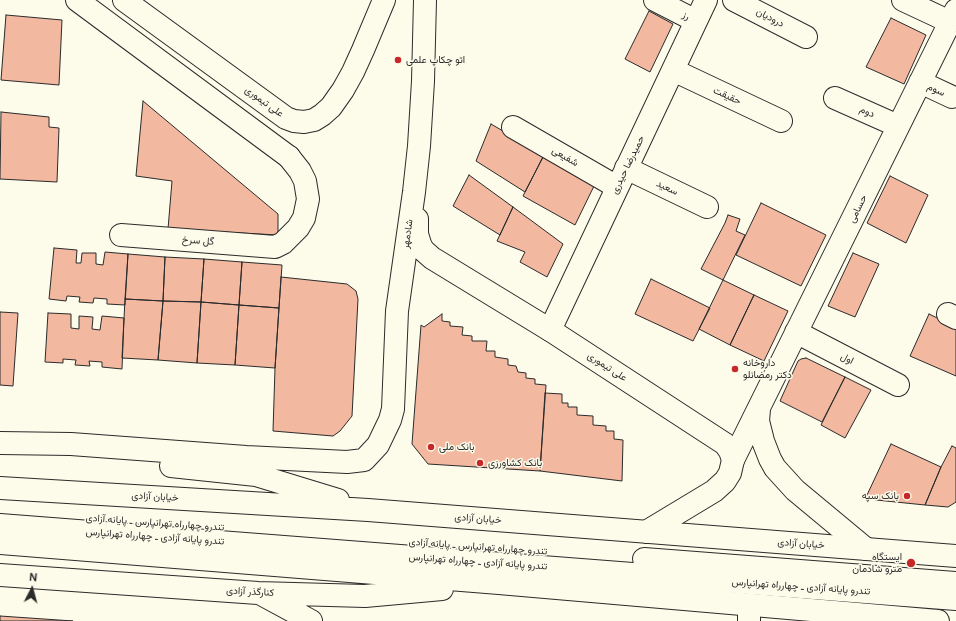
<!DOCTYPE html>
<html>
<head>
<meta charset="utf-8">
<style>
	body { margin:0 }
	#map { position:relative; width:956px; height:621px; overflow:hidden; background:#fdfbea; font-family:"DM Sans",sans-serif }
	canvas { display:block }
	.north { position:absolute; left:12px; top:569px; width:40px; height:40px; -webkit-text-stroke:3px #fdfbea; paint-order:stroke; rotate:6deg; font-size:11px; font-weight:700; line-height:16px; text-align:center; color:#2b2b2b }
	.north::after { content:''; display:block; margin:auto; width:14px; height:18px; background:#2b2b2b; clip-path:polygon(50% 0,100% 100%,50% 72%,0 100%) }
</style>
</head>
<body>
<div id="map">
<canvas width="956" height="621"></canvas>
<div class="north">N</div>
</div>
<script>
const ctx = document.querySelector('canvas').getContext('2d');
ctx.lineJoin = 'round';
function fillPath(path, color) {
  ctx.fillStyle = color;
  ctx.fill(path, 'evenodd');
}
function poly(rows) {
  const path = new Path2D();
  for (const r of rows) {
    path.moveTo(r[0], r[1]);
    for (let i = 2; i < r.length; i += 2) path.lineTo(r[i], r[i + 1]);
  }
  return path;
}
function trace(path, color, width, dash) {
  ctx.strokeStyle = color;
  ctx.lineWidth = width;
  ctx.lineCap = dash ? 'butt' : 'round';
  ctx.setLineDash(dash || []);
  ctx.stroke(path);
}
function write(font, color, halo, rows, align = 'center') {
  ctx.font = font + ' "DM Sans",Vazirmatn,sans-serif';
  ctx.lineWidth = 3;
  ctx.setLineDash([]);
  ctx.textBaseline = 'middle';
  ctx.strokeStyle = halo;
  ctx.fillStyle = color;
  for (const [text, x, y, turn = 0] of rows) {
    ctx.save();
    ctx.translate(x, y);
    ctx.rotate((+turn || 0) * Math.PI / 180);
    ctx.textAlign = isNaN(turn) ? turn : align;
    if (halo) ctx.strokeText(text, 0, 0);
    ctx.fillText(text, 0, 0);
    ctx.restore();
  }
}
const building = poly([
	[649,11,673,24,650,72,625,59,649,11],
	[6,15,62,20,59,85,1,80,6,15],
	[891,18,926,35,904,84,866,67,891,18],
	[143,101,278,214,278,235,168,229,172,181,136,176,143,101],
	[1,112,49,117,49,127,59,128,57,182,0,179,1,112],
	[491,124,544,155,525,192,476,161,491,124],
	[544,155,595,184,575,225,523,196,544,155],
	[469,175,513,207,500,235,453,206,469,175],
	[890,176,928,195,906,243,867,223,890,176],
	[761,203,826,235,801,286,736,255,761,203],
	[513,207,563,244,547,277,520,262,525,252,497,241,513,207],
	[728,215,740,219,736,231,745,235,723,280,701,269,725,223,728,215],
	[54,248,77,250,76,263,81,263,82,253,96,253,96,264,103,265,105,252,128,254,125,305,107,304,107,299,94,298,93,303,79,302,80,297,67,296,66,301,49,299,54,248],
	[853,253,879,264,855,317,828,306,853,253],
	[128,254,165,257,163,301,125,299,128,254],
	[165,257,204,259,201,302,163,301,165,257],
	[204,259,242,262,239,305,201,302,204,259],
	[242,262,282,265,279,308,239,305,242,262],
	[281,277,347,284,356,291,358,299,352,416,340,431,333,436,273,431,275,368,281,277],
	[651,279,710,308,693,341,635,314,651,279],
	[723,280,754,295,730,345,699,329,723,280],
	[754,295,788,311,764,361,730,345,754,295],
	[125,299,163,301,158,360,122,358,125,299],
	[163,301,201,302,197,363,158,360,163,301],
	[201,302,239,305,235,365,197,363,201,302],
	[239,305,279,308,275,368,235,365,239,305],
	[0,312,18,313,13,386,0,385,0,312],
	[48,313,71,314,71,328,79,329,79,316,93,317,92,329,100,330,102,316,124,318,122,369,102,367,102,362,89,361,90,366,75,365,76,360,63,359,63,363,45,362,48,313],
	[442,314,442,321,450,322,450,326,463,327,462,335,472,336,472,341,487,341,486,351,495,351,495,357,508,359,508,365,516,366,518,372,526,373,526,378,535,379,535,384,546,385,540,471,428,464,412,444,421,325,424,327,442,314],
	[929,314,956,327,956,376,910,356,929,314],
	[806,358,845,377,822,422,780,401,798,361,801,359,806,358],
	[845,377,871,390,845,438,821,425,845,377],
	[545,393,562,394,562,403,568,403,568,407,577,407,577,415,593,416,593,425,606,426,606,431,614,431,614,439,623,440,622,481,540,471,545,393],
	[891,444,941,467,925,505,876,500,867,495,891,444],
	[952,446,956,448,956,502,948,507,925,505,941,467,952,446],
	[0,616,73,621,0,621,0,616]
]);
const minor = poly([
	[655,0,696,21],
	[734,0,806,37],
	[903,0,950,22],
	[673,70,781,121],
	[920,82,952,97],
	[835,98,898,126],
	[513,127,617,187],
	[626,168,707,207],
	[121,235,275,247,283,243,298,228,304,218,308,199,305,181,300,171,289,157],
	[948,314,956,318],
	[550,330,706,0],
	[796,332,898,385],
	[759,409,758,421,763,441,770,459,775,468,795,490,866,549],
	[733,460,956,10],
	[0,525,956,599],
	[644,559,956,583],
	[749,621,749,605]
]);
const major = poly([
	[77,0,289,157],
	[124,0,286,118,294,121,304,122,314,120,322,115,331,107,343,90,353,72,363,50,384,0],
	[417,219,417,234,420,244,423,250,432,258,550,330,725,444,730,451,733,460,730,473,725,481,714,491,646,532],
	[0,443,71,444,246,457,347,462,364,460,378,445,390,420,393,409,397,311,414,192,419,146,423,81,425,0],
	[171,466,256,475,338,500],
	[0,488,368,510,956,556],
	[0,543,499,583,938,621],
	[0,575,258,593,365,596,442,589],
	[263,595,311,621]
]);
const markers = [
	[398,60,4,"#c62828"],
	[735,369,4,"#c62828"],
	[431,447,4,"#c62828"],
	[480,463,4,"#c62828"],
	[907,496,4,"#c62828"],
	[911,563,5,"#c62828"]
];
const streetNames = [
	["رز",686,16,27],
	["درودیان",770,18,27],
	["سوم",936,90,24],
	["حقیقت",727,96,25],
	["علی تیموری",264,102,36],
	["دوم",867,112,25],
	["شفیعی",565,157,30],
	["حمیدرضا حیدری",628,165,-64],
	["سعید",667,188,26],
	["حسامی",858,209,-64],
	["شادمهر",408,234,-82],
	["گل سرخ",198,241,4],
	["اول",847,359,27],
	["علی تیموری",607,367,33],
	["خیابان آزادی",155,497,3],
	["خیابان آزادی",478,519,4],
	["تندرو چهارراه تهرانپارس ـ پایانه آزادی",155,523,4],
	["تندرو پایانه آزادی ـ چهارراه تهرانپارس",155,537,4],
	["خیابان آزادی",801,544,4],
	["تندرو چهارراه تهرانپارس ـ پایانه آزادی",478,547,4],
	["تندرو پایانه آزادی ـ چهارراه تهرانپارس",478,562,4],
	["تندرو پایانه آزادی ـ چهارراه تهرانپارس",801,587,4],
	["کنارگذر آزادی",250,592,3]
];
const poiNames = [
	["اتو چکاپ علمی",406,60],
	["داروخانه",743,363],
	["دکتر رمضانلو",743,375],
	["بانک ملی",439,447],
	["بانک کشاورزی",488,463],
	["بانک سپه",899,496,"right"],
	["ایستگاه",902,557,"right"],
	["مترو شادمان",902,569,"right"]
];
fillPath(building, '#f2b8a0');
trace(building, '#2b2b2b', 1);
trace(minor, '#2b2b2b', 24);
trace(major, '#2b2b2b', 24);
trace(minor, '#fdfbea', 22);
trace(major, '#fdfbea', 22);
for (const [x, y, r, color] of markers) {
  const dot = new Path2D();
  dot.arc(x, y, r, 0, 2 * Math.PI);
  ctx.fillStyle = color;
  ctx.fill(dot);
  trace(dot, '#fdfbea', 1.5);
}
write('10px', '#2b2b2b', '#fdfbea', streetNames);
write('10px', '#2b2b2b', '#fdfbea', poiNames, 'left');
</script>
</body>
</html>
